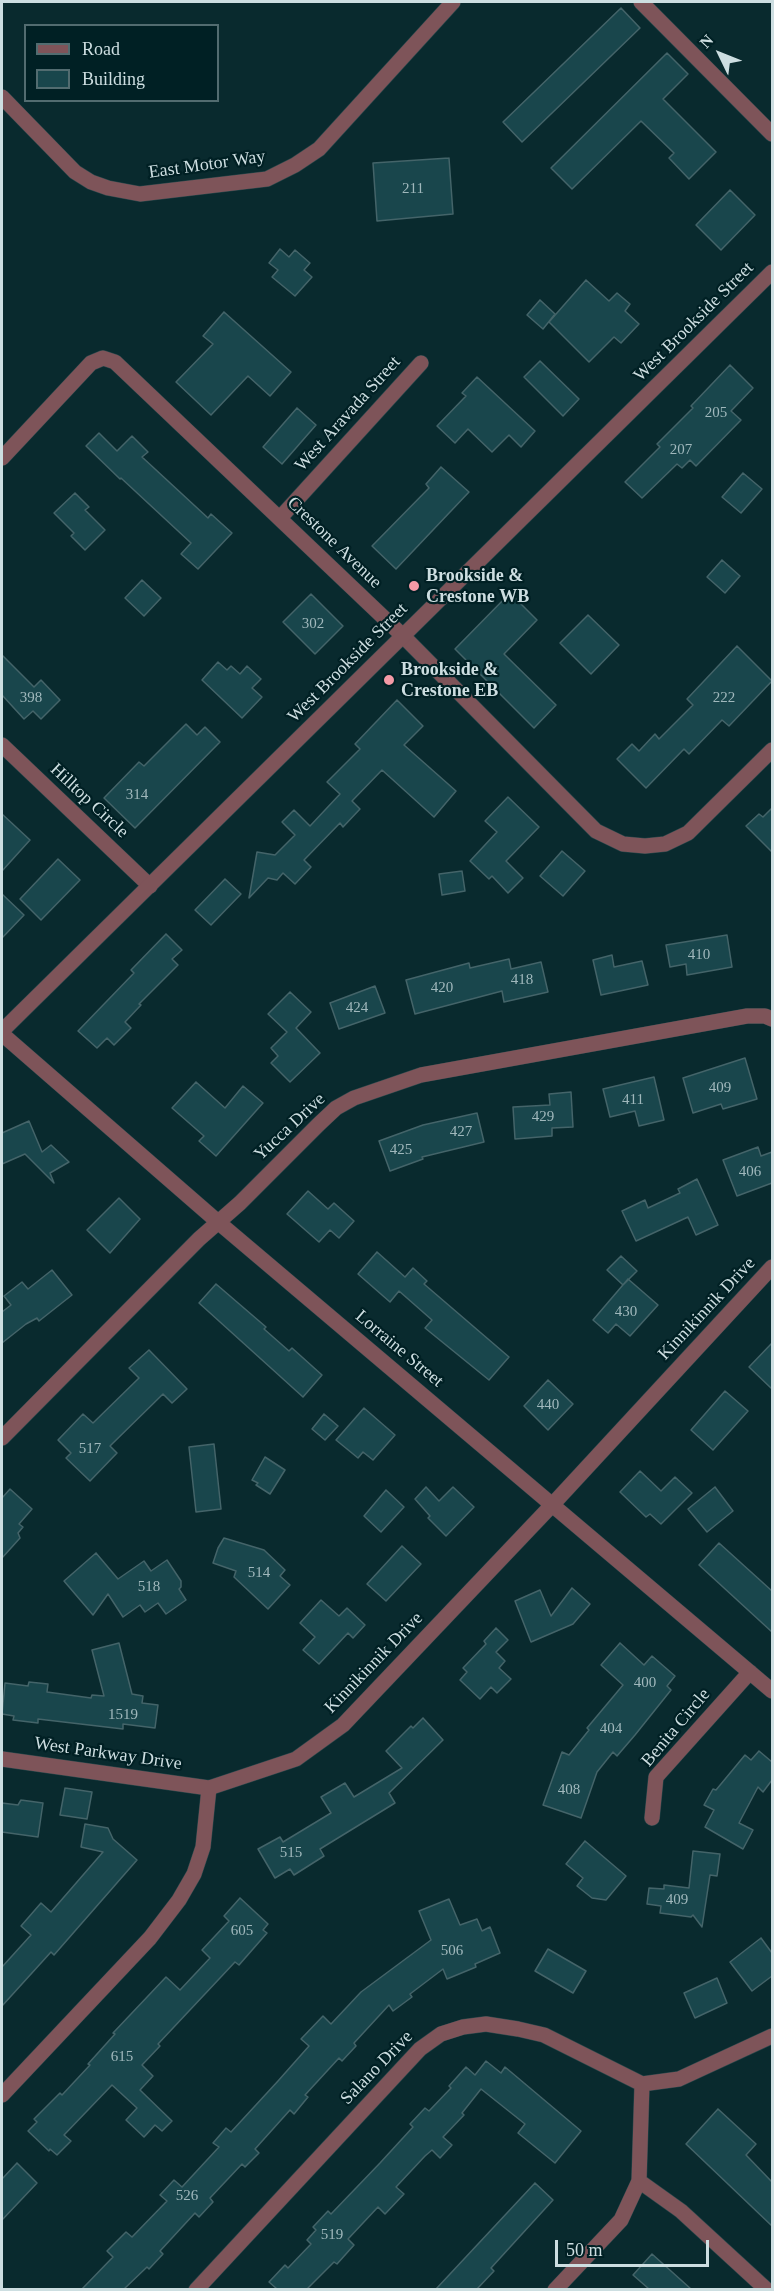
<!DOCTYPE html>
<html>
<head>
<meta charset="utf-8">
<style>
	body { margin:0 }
	#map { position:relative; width:774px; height:2291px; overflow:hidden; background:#092a2e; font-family:Georgia,serif }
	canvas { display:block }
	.frame { position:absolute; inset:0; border:3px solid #cddee1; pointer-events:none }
	.legend { position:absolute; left:24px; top:24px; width:195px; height:78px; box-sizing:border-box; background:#002024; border:2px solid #526c70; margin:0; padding:8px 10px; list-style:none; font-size:18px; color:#cddee1 }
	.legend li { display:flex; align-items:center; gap:12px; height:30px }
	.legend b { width:30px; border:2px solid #526c70 }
	.north { position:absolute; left:690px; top:24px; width:60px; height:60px; -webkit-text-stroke:4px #002024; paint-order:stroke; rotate:313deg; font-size:16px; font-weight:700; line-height:24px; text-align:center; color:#cddee1 }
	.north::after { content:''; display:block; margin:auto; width:21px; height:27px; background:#cddee1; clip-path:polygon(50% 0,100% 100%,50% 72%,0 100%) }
	.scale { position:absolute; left:555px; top:2240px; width:154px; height:27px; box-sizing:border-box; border:3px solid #cddee1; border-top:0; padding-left:8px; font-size:18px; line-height:21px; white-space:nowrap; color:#cddee1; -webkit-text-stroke:4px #002024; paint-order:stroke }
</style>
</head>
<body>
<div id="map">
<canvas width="774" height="2291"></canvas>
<div class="frame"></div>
<ul class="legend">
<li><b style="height:8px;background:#7e5459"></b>Road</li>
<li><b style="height:16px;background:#19464c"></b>Building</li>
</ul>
<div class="north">N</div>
<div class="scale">50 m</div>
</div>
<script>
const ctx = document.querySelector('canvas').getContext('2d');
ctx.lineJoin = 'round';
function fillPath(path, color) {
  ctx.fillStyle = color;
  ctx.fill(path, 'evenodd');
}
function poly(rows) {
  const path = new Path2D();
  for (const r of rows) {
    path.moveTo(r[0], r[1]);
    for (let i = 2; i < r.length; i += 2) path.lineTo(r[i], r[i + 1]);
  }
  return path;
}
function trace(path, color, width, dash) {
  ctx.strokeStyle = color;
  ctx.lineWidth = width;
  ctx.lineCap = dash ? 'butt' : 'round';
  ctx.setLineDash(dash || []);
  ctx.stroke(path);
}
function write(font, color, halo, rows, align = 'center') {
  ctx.font = font + ' Georgia,serif';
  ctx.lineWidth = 4.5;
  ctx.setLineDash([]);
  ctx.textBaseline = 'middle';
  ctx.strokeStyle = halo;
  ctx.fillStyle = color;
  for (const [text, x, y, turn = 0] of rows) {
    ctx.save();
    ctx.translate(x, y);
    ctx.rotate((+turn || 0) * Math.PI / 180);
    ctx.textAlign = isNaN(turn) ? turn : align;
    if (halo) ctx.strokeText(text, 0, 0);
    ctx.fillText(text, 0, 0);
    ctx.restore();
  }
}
const building = poly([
	[621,8,640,28,522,142,503,122,621,8],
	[667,53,688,74,663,99,716,152,689,179,669,158,674,153,641,121,572,189,551,168,667,53],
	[449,158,453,214,377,221,373,163,449,158],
	[730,190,755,215,721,250,696,225,730,190],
	[280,249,289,257,295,250,310,263,304,270,312,277,295,296,272,277,278,270,269,263,280,249],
	[586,280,609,301,617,293,630,304,625,311,639,324,621,343,614,337,589,362,549,322,586,280],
	[540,300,555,314,543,329,527,315,540,300],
	[224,312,291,372,270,396,248,376,211,415,176,382,213,344,203,336,224,312],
	[540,361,579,399,563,416,524,377,540,361],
	[730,365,753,388,731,411,741,420,696,466,690,460,682,468,677,464,642,498,625,482,660,447,657,444,693,408,691,406,730,365],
	[477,377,535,431,521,447,509,435,492,452,468,429,455,443,437,426,466,396,462,393,477,377],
	[297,408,316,425,282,464,263,447,297,408],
	[99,433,117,451,132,436,148,452,142,457,208,518,211,514,232,533,198,569,181,554,191,543,121,478,120,479,86,446,99,433],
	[441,467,469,492,396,569,372,546,429,488,426,484,441,467],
	[743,473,762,489,741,513,722,497,743,473],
	[75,493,89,507,85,510,105,530,85,550,71,536,74,533,54,513,75,493],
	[722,560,740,576,725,593,707,577,722,560],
	[142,580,161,598,144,616,125,598,142,580],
	[510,593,537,620,504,654,556,705,534,728,455,649,510,593],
	[311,594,343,626,315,654,283,622,311,594],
	[588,615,619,645,591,674,560,643,588,615],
	[737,646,772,681,729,726,722,720,689,754,684,749,646,788,617,759,632,744,639,751,655,734,659,739,693,705,687,699,737,646],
	[2,655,34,687,41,680,60,700,41,719,33,711,24,719,2,695,2,655],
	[218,662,227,670,231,666,240,674,247,666,261,679,252,688,262,697,242,718,202,680,218,662],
	[397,700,423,726,404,745,456,791,434,817,382,770,352,801,360,809,343,827,340,823,304,860,311,867,295,884,283,873,277,880,268,878,249,898,257,852,275,855,295,835,282,822,294,810,310,826,340,794,327,782,360,749,355,744,397,700],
	[186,724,197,735,205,727,220,742,135,828,104,798,139,762,144,766,186,724],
	[508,797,539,827,506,861,523,878,508,893,492,876,489,879,470,861,497,832,485,821,508,797],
	[772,808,772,852,746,826,759,814,763,817,772,808],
	[2,814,30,840,2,871,2,814],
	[562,851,585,871,563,896,540,876,562,851],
	[58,859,80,880,41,920,20,899,58,859],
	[462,871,465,891,442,895,439,874,462,871],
	[225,879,241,894,211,925,195,910,225,879],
	[2,894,24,915,2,938,2,894],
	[166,934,182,950,172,959,178,965,139,1004,141,1005,125,1022,131,1028,114,1045,107,1038,97,1048,78,1031,134,973,131,970,166,934],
	[727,935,732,967,687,975,686,964,670,967,666,945,727,935],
	[612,955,614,967,642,961,648,985,601,995,593,960,612,955],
	[509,959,511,969,541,962,548,992,504,1002,502,991,415,1014,406,980,469,963,470,968,509,959],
	[375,986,385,1013,339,1029,330,1003,375,986],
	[290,992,311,1012,296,1028,320,1053,290,1082,271,1063,278,1056,271,1048,287,1032,268,1014,290,992],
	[745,1058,757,1099,723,1109,721,1104,693,1113,683,1078,745,1058],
	[654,1077,664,1120,639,1126,635,1111,610,1117,603,1089,654,1077],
	[196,1082,225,1108,243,1086,263,1103,216,1156,199,1141,204,1136,172,1108,196,1082],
	[571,1092,573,1127,552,1128,552,1136,515,1139,513,1107,550,1105,549,1094,571,1092],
	[477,1113,484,1142,422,1157,423,1159,390,1171,379,1141,423,1125,477,1113],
	[29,1121,42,1152,51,1145,69,1162,50,1173,54,1183,25,1154,2,1164,2,1133,29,1121],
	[758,1147,761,1156,772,1152,772,1183,737,1196,723,1160,758,1147],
	[697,1179,718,1225,696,1235,688,1217,636,1241,622,1211,645,1200,648,1208,680,1193,678,1189,697,1179],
	[308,1191,328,1209,334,1203,354,1221,339,1238,330,1230,319,1242,287,1214,308,1191],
	[119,1198,140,1219,110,1253,87,1230,119,1198],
	[377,1252,405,1277,413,1268,427,1281,424,1284,509,1357,489,1380,425,1328,432,1320,399,1291,390,1302,358,1274,377,1252],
	[621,1256,637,1271,623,1285,607,1270,621,1256],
	[52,1270,72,1295,39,1321,37,1318,26,1324,2,1343,2,1312,11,1305,4,1296,22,1282,28,1289,52,1270],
	[628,1279,658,1305,630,1336,616,1324,608,1333,593,1320,628,1279],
	[216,1284,266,1327,264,1329,289,1351,292,1348,322,1375,303,1397,199,1303,216,1284],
	[772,1343,772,1389,749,1367,772,1343],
	[149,1350,187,1389,172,1403,163,1394,110,1446,117,1453,90,1481,66,1458,71,1453,58,1440,83,1414,93,1423,139,1378,129,1368,149,1350],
	[548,1380,573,1404,548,1430,524,1406,548,1380],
	[725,1391,748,1411,713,1450,691,1430,725,1391],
	[364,1408,395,1435,373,1460,363,1452,358,1458,336,1440,364,1408],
	[324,1414,338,1426,325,1440,312,1429,324,1414],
	[214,1444,221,1509,196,1512,189,1447,214,1444],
	[265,1457,285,1470,270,1494,256,1485,258,1483,252,1480,265,1457],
	[640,1471,661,1491,675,1477,692,1493,661,1524,650,1514,646,1517,620,1492,640,1471],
	[426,1487,439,1501,453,1487,474,1507,446,1536,428,1518,430,1516,415,1499,426,1487],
	[715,1487,733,1511,707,1532,688,1509,715,1487],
	[10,1489,32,1509,19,1524,23,1527,18,1533,20,1538,2,1558,2,1498,10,1489],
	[386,1490,404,1507,381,1532,364,1516,386,1490],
	[224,1538,264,1550,285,1570,280,1576,290,1585,268,1609,234,1577,236,1571,213,1563,218,1548,224,1538],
	[719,1543,772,1591,772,1632,699,1565,719,1543],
	[402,1546,421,1564,386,1601,367,1584,402,1546],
	[96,1553,118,1579,144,1561,151,1571,167,1560,181,1581,181,1587,179,1589,186,1600,166,1614,158,1603,145,1612,140,1605,123,1617,108,1594,93,1615,64,1581,96,1553],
	[572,1588,590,1604,573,1624,531,1642,515,1601,540,1590,551,1616,572,1588],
	[321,1600,339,1616,347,1608,365,1625,353,1638,348,1633,319,1664,303,1650,315,1637,300,1623,321,1600],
	[496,1628,508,1640,496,1652,505,1661,499,1668,511,1679,497,1693,491,1687,480,1699,460,1680,467,1672,463,1668,486,1644,484,1641,496,1628],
	[119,1643,132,1694,143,1696,142,1703,158,1705,155,1728,123,1724,123,1729,38,1719,38,1723,13,1720,14,1716,2,1714,5,1683,28,1686,29,1682,48,1684,47,1692,91,1698,92,1695,104,1696,92,1650,119,1643],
	[620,1643,644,1665,652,1656,675,1676,667,1686,671,1690,635,1735,617,1756,613,1752,597,1772,581,1818,543,1805,562,1752,569,1755,589,1730,587,1728,623,1685,601,1665,620,1643],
	[423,1718,443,1740,389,1793,395,1803,320,1849,324,1856,294,1875,290,1869,275,1878,258,1849,280,1837,283,1842,331,1813,321,1797,345,1783,354,1797,402,1768,386,1751,411,1726,413,1728,423,1718],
	[759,1751,772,1762,772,1780,763,1792,758,1787,739,1823,753,1830,743,1849,705,1827,714,1810,704,1805,713,1789,716,1790,745,1755,751,1760,759,1751],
	[65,1788,92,1792,87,1819,60,1815,65,1788],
	[21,1800,43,1803,38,1837,2,1832,2,1803,18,1805,21,1800],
	[85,1824,108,1828,113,1839,137,1860,54,1955,51,1952,2,2006,2,1967,31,1935,21,1926,41,1903,51,1912,103,1852,81,1847,85,1824],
	[585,1841,626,1876,606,1900,592,1898,577,1886,583,1878,566,1864,585,1841],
	[693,1851,720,1854,717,1876,710,1875,702,1927,693,1915,691,1917,660,1913,661,1906,647,1904,649,1888,664,1889,664,1885,689,1888,693,1851],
	[240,1898,268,1924,263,1930,267,1933,239,1965,235,1962,158,2044,160,2046,142,2065,153,2076,140,2090,172,2121,162,2131,155,2125,144,2137,126,2120,137,2108,112,2085,64,2135,71,2141,57,2155,50,2149,49,2151,28,2131,37,2122,34,2119,60,2093,62,2095,90,2065,88,2064,115,2034,113,2033,166,1977,180,1990,210,1958,202,1950,229,1921,224,1916,240,1898],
	[449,1899,460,1925,477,1919,482,1931,490,1927,500,1953,475,1964,476,1967,447,1979,443,1969,410,1994,412,1997,393,2011,389,2005,354,2043,356,2046,342,2061,339,2058,305,2095,308,2097,294,2114,290,2110,255,2149,259,2153,245,2167,242,2164,210,2198,213,2202,199,2217,195,2213,160,2251,163,2254,149,2269,147,2267,124,2289,82,2289,113,2257,107,2251,126,2232,132,2237,167,2201,160,2195,174,2180,182,2187,219,2147,213,2143,226,2128,231,2132,278,2081,309,2046,301,2039,323,2016,331,2024,361,1992,431,1940,419,1911,449,1899],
	[761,1938,772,1953,772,1976,752,1991,730,1962,761,1938],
	[548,1949,586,1971,573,1993,535,1971,548,1949],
	[717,1978,727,2003,695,2018,684,1993,717,1978],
	[486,2061,501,2073,505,2067,581,2131,555,2163,518,2133,525,2124,481,2089,462,2113,464,2115,443,2137,452,2145,440,2158,432,2150,425,2156,396,2187,404,2194,385,2214,378,2207,348,2239,354,2245,337,2264,334,2262,307,2289,277,2289,269,2282,285,2265,288,2268,311,2244,307,2240,316,2230,313,2227,328,2211,331,2214,380,2163,413,2127,410,2124,425,2108,429,2111,451,2088,449,2086,466,2067,475,2075,486,2061],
	[718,2109,756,2144,746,2155,772,2182,772,2226,686,2144,718,2109],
	[17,2163,37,2183,2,2220,2,2179,17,2163],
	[535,2183,553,2200,491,2268,494,2271,477,2289,436,2289,535,2183],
	[652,2254,691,2289,649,2289,633,2275,652,2254]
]);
const minor = poly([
	[641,2,772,134],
	[2,97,75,172,91,182,108,188,140,194,267,179,295,165,319,149,453,2],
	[2,458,91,363,103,358,115,362,403,636,596,831,623,844,645,846,665,844,688,833,772,750],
	[280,518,421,363],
	[2,745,150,886],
	[2,1034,218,1222,772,1691],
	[2,1438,199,1239,240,1203,318,1125,336,1108,354,1098,421,1075,747,1016,765,1016,772,1019],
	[2,1759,209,1788],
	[652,1818,656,1777,750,1672],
	[642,2084,679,2079,772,2036],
	[2,2095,150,1938,179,1900,194,1874,203,1847,209,1788,296,1759,343,1725,553,1504,772,1267],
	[639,2181,681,2211,767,2290],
	[196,2290,420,2049,441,2034,463,2027,486,2024,518,2029,544,2035,642,2084],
	[555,2290,621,2220,639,2181,642,2084]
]);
const tertiary = poly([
	[2,1031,772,272]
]);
const markers = [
	[414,586,6,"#f49aa6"],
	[389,680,6,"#f49aa6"]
];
const numberNames = [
	["211",413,189],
	["205",716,413],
	["207",681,450],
	["302",313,624],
	["398",31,698],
	["222",724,698],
	["314",137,795],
	["410",699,955],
	["418",522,980],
	["420",442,988],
	["424",357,1008],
	["409",720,1088],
	["411",633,1100],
	["429",543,1117],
	["427",461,1132],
	["425",401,1150],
	["406",750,1172],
	["430",626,1312],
	["440",548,1405],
	["517",90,1449],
	["514",259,1573],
	["518",149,1587],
	["400",645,1683],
	["1519",123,1715],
	["404",611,1729],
	["408",569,1790],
	["515",291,1853],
	["409",677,1900],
	["605",242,1931],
	["506",452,1951],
	["615",122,2057],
	["526",187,2196],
	["519",332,2235]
];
const streetNames = [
	["East Motor Way",207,165,-8],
	["West Brookside Street",694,322,-45],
	["West Aravada Street",348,414,-48],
	["Crestone Avenue",334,543,44],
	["West Brookside Street",348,663,-45],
	["Hilltop Circle",89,801,43],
	["Yucca Drive",290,1127,-43],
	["Kinnikinnik Drive",707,1309,-47],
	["Lorraine Street",399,1349,40],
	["Kinnikinnik Drive",374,1663,-46],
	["Benita Circle",676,1728,-50],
	["West Parkway Drive",108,1754,8],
	["Salano Drive",377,2068,-46]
];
const poiNames = [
	["Brookside &",426,576],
	["Crestone WB",426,597],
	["Brookside &",401,670],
	["Crestone EB",401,691]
];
fillPath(building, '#19464c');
trace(building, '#446469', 1.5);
trace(minor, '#28474b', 16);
trace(tertiary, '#28474b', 16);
trace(minor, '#7e5459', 15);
trace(tertiary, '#7e5459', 15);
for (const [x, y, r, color] of markers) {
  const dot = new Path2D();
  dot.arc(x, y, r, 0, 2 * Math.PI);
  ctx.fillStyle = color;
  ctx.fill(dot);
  trace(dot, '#002024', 2);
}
write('15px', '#a0b8bc', null, numberNames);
write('18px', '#cddee1', '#002024', streetNames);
write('bold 18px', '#cddee1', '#002024', poiNames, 'left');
</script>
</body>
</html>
